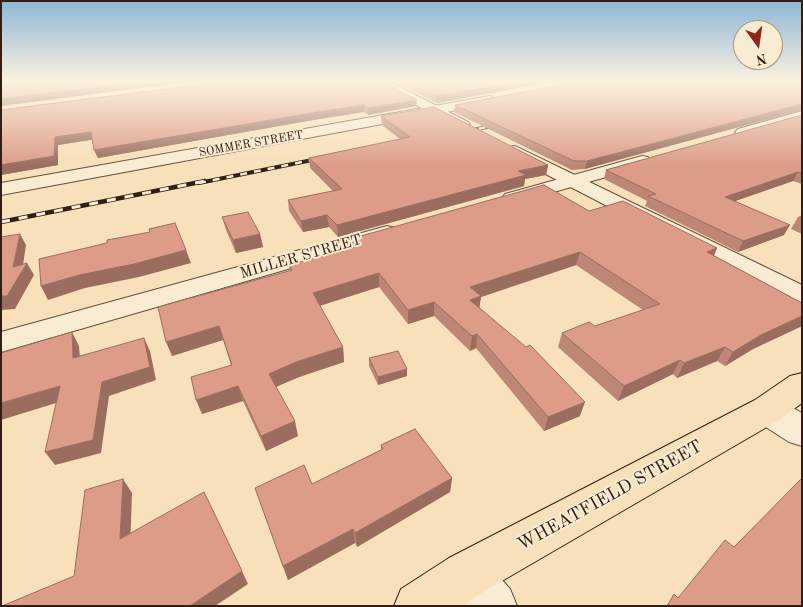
<!DOCTYPE html>
<html>
<head>
<meta charset="utf-8">
<style>
	body { margin:0 }
	#map { position:relative; width:803px; height:607px; overflow:hidden; background:#f8e1ba; font-family:"Old Standard TT",serif }
	canvas { display:block }
	.frame { position:absolute; inset:0; border:2px solid #341e13; pointer-events:none }
	.north { position:absolute; left:733px; top:20px; width:50px; height:50px; box-sizing:border-box; background:#faecd2; border:1px solid #ab9a86; border-radius:50%; rotate:166deg; font-size:14px; font-weight:700; line-height:20px; text-align:center; color:#341e13 }
	.north::after { content:''; display:block; margin:auto; width:18px; height:22px; background:#8f2418; clip-path:polygon(50% 0,100% 100%,50% 72%,0 100%) }
</style>
</head>
<body>
<div id="map">
<canvas width="803" height="607"></canvas>
<div class="frame"></div>
<div class="north">N</div>
</div>
<script>
const ctx = document.querySelector('canvas').getContext('2d');
ctx.lineJoin = 'round';
function poly(rows) {
  const path = new Path2D();
  for (const r of rows) {
    path.moveTo(r[0], r[1]);
    for (let i = 2; i < r.length; i += 2) path.lineTo(r[i], r[i + 1]);
  }
  return path;
}
function trace(path, color, width, dash) {
  ctx.strokeStyle = color;
  ctx.lineWidth = width;
  ctx.lineCap = dash ? 'butt' : 'round';
  ctx.setLineDash(dash || []);
  ctx.stroke(path);
}
function fillPath(path, color) {
  ctx.fillStyle = color;
  ctx.fill(path, 'evenodd');
}
function write(font, color, halo, rows, align = 'center') {
  ctx.font = font + ' "Old Standard TT",serif';
  ctx.lineWidth = 4;
  ctx.setLineDash([]);
  ctx.textBaseline = 'middle';
  ctx.strokeStyle = halo;
  ctx.fillStyle = color;
  for (const [text, x, y, turn = 0] of rows) {
    ctx.save();
    ctx.translate(x, y);
    ctx.rotate((+turn || 0) * Math.PI / 180);
    ctx.textAlign = isNaN(turn) ? turn : align;
    if (halo) ctx.strokeText(text, 0, 0);
    ctx.fillText(text, 0, 0);
    ctx.restore();
  }
}
const minor = poly([
	[490,96,496,100,495,103,1,195,1,183,490,96],
	[802,111,802,120,743,137,738,135,735,132,738,129,802,111],
	[642,156,648,157,651,161,648,165,512,204,505,202,502,198,505,194,642,156],
	[387,226,395,228,398,233,395,238,1,352,1,332,387,226],
	[767,396,779,400,802,413,802,446,789,442,755,420,749,410,755,400,767,396],
	[466,552,483,558,510,589,517,606,461,606,449,592,443,575,449,558,466,552]
]);
const tertiary = poly([
	[372,81,388,81,468,122,470,125,468,128,458,128,372,81],
	[515,146,802,285,802,304,792,302,509,155,507,151,509,147,515,146]
]);
const primary = poly([
	[802,373,802,403,779,420,483,592,462,606,394,606,401,589,449,558,755,400,790,376,802,373]
]);
const railFar2 = poly([
	[489,126,499,124]
]);
const railFar1 = poly([
	[465,132,495,125],
	[199,183,322,158]
]);
const rail = poly([
	[1,222,205,181]
]);
const wall = poly([
	[229,81,416,106,368,115,364,112,313,120,98,158,94,150,92,140,58,145,58,165,1,175,1,110],
	[393,81,556,81,437,103],
	[802,81,585,169,572,170,454,112,455,105],
	[802,115,802,184,793,181,735,201,784,235,738,252,645,206,647,201,604,179,606,170],
	[381,116,548,165,546,175,525,179,524,186,338,237,329,227,303,232,289,211,288,200,333,191,310,168,309,158,400,139,382,125],
	[589,211,717,248,714,256,802,303,802,326,753,349,725,366,717,361,677,378,673,374,618,401,558,347,562,333,595,326,643,310,576,265,481,297,479,307,580,416,544,431,476,348,470,351,434,316,408,324,379,287,320,306,343,347,344,362,299,377,276,387,298,436,266,451,243,401,202,414,231,365,223,340,172,356,290,270,289,265,350,249,350,239],
	[802,215,802,234,791,229,798,217],
	[222,217,260,234,263,247,236,253,226,230],
	[369,358,407,369,407,376,378,385,369,366],
	[381,445,452,478,450,492,357,547,355,543,288,580,255,488,312,484,381,450]
]);
const shadedWall = poly([
	[144,81,195,81,1,106,1,99],
	[522,81,556,81,437,103,437,96],
	[417,100,416,106,368,115,368,108],
	[802,104,802,110,585,169,587,161],
	[364,105,364,112,313,120,98,158,94,150,312,113],
	[91,132,94,139,58,145,58,165,1,175,1,165,55,137],
	[548,165,546,175,525,179,524,186,338,237,337,225,518,171],
	[798,172,793,181,721,206,725,197],
	[327,215,329,227,303,232,301,221],
	[790,225,784,235,738,252,743,241],
	[20,234,26,245,22,272,27,263,34,275,15,309,1,310,1,296,13,267],
	[260,234,263,247,236,253,233,240],
	[717,248,711,261,707,252],
	[186,250,191,263,139,277,85,288,48,300,41,286,79,275],
	[580,252,576,265,481,297,479,310,469,314,470,287],
	[379,273,379,287,315,307,313,293],
	[434,302,434,316,408,324,408,310],
	[802,316,802,326,753,349,725,366,733,352,761,335],
	[219,326,223,340,172,356,166,342],
	[72,332,79,346,81,372,73,358],
	[477,334,476,348,470,351,472,336],
	[144,338,150,351,156,380,109,396,101,453,55,465,45,452,102,382],
	[343,347,344,362,299,377,273,388,269,374,296,362],
	[725,347,717,361,677,378,684,363],
	[680,360,673,374,618,401,624,386],
	[407,369,407,376,378,385,378,377],
	[60,386,69,399,1,420,1,403],
	[238,386,243,401,202,414,196,400],
	[585,402,580,416,544,431,548,417],
	[295,421,298,436,266,451,261,436],
	[452,478,450,492,357,547,355,533],
	[123,479,132,493,130,552,120,539],
	[353,529,355,543,288,580,283,566],
	[242,571,248,584,215,606,190,606]
]);
const building = poly([
	[1,81,144,81,1,99,1,81],
	[229,81,380,81,417,100,368,108,364,105,312,113,94,150,91,132,55,137,54,156,1,165,1,110,229,81],
	[406,81,522,81,437,96,406,81],
	[582,81,802,81,802,104,587,161,574,161,455,105,582,81],
	[434,107,548,165,518,171,526,175,337,225,327,215,301,221,288,200,342,189,309,158,410,137,381,116,434,107],
	[802,115,802,173,798,172,725,197,790,225,743,241,648,196,656,194,606,170,802,115],
	[544,185,589,211,623,201,717,248,707,252,802,303,802,316,761,335,733,352,725,347,684,363,680,360,624,386,562,333,589,322,595,326,660,304,580,252,470,287,481,296,470,300,526,347,530,345,585,402,548,417,477,334,472,336,434,302,408,310,379,273,313,293,343,347,296,362,269,374,295,421,261,436,238,386,196,400,191,377,232,365,219,326,166,342,158,307,292,270,289,265,356,247,350,239,544,185],
	[248,212,260,234,233,240,222,217,248,212],
	[175,223,186,250,134,264,79,275,41,286,39,259,107,243,107,240,150,232,149,229,175,223],
	[20,234,13,267,27,263,7,296,1,296,1,237,20,234],
	[72,332,73,358,144,338,150,367,102,382,93,440,45,452,60,386,1,403,1,353,72,332],
	[398,351,407,369,378,377,369,358,398,351],
	[415,429,452,478,355,533,353,529,283,566,255,488,304,465,312,484,383,449,381,445,415,429],
	[802,478,802,606,667,606,674,594,678,598,725,540,734,547,802,478],
	[123,479,120,539,204,492,242,571,190,606,2,606,74,576,85,490,123,479]
]);
const farStreetnames = [
	["SOMMER STREET",251,144,-10]
];
const streetNames = [
	["MILLER STREET",301,257,-16]
];
const nearStreetnames = [
	["WHEATFIELD STREET",610,496,-29]
];
trace(minor, '#654f3d', 2);
trace(tertiary, '#654f3d', 2);
trace(primary, '#341e13', 2);
fillPath(minor, '#faecd2');
fillPath(tertiary, '#faecd2');
fillPath(primary, '#f8e1ba');
trace(railFar2, '#341e13', 2.5);
trace(railFar1, '#341e13', 4);
trace(rail, '#341e13', 4.5);
trace(railFar2, '#faecd2', 2, [5.5]);
trace(railFar1, '#faecd2', 2.5, [7]);
trace(rail, '#faecd2', 3, [9]);
fillPath(wall, '#bd8675');
fillPath(shadedWall, '#9a6d5f');
fillPath(building, '#dc9c88');
trace(building, '#9a6d5f', 1);
const sky = ctx.createLinearGradient(0, 0, 0, 166);
sky.addColorStop(0, '#8cb7d6');
sky.addColorStop(0.49, '#fcf2e0');
sky.addColorStop(1, '#fcf2e000');
ctx.fillStyle = sky;
ctx.fillRect(0, 0, 803, 166);
write('12px', '#341e13', '#faecd2', farStreetnames);
write('15px', '#341e13', '#faecd2', streetNames);
write('18px', '#341e13', '#faecd2', nearStreetnames);
</script>
</body>
</html>
